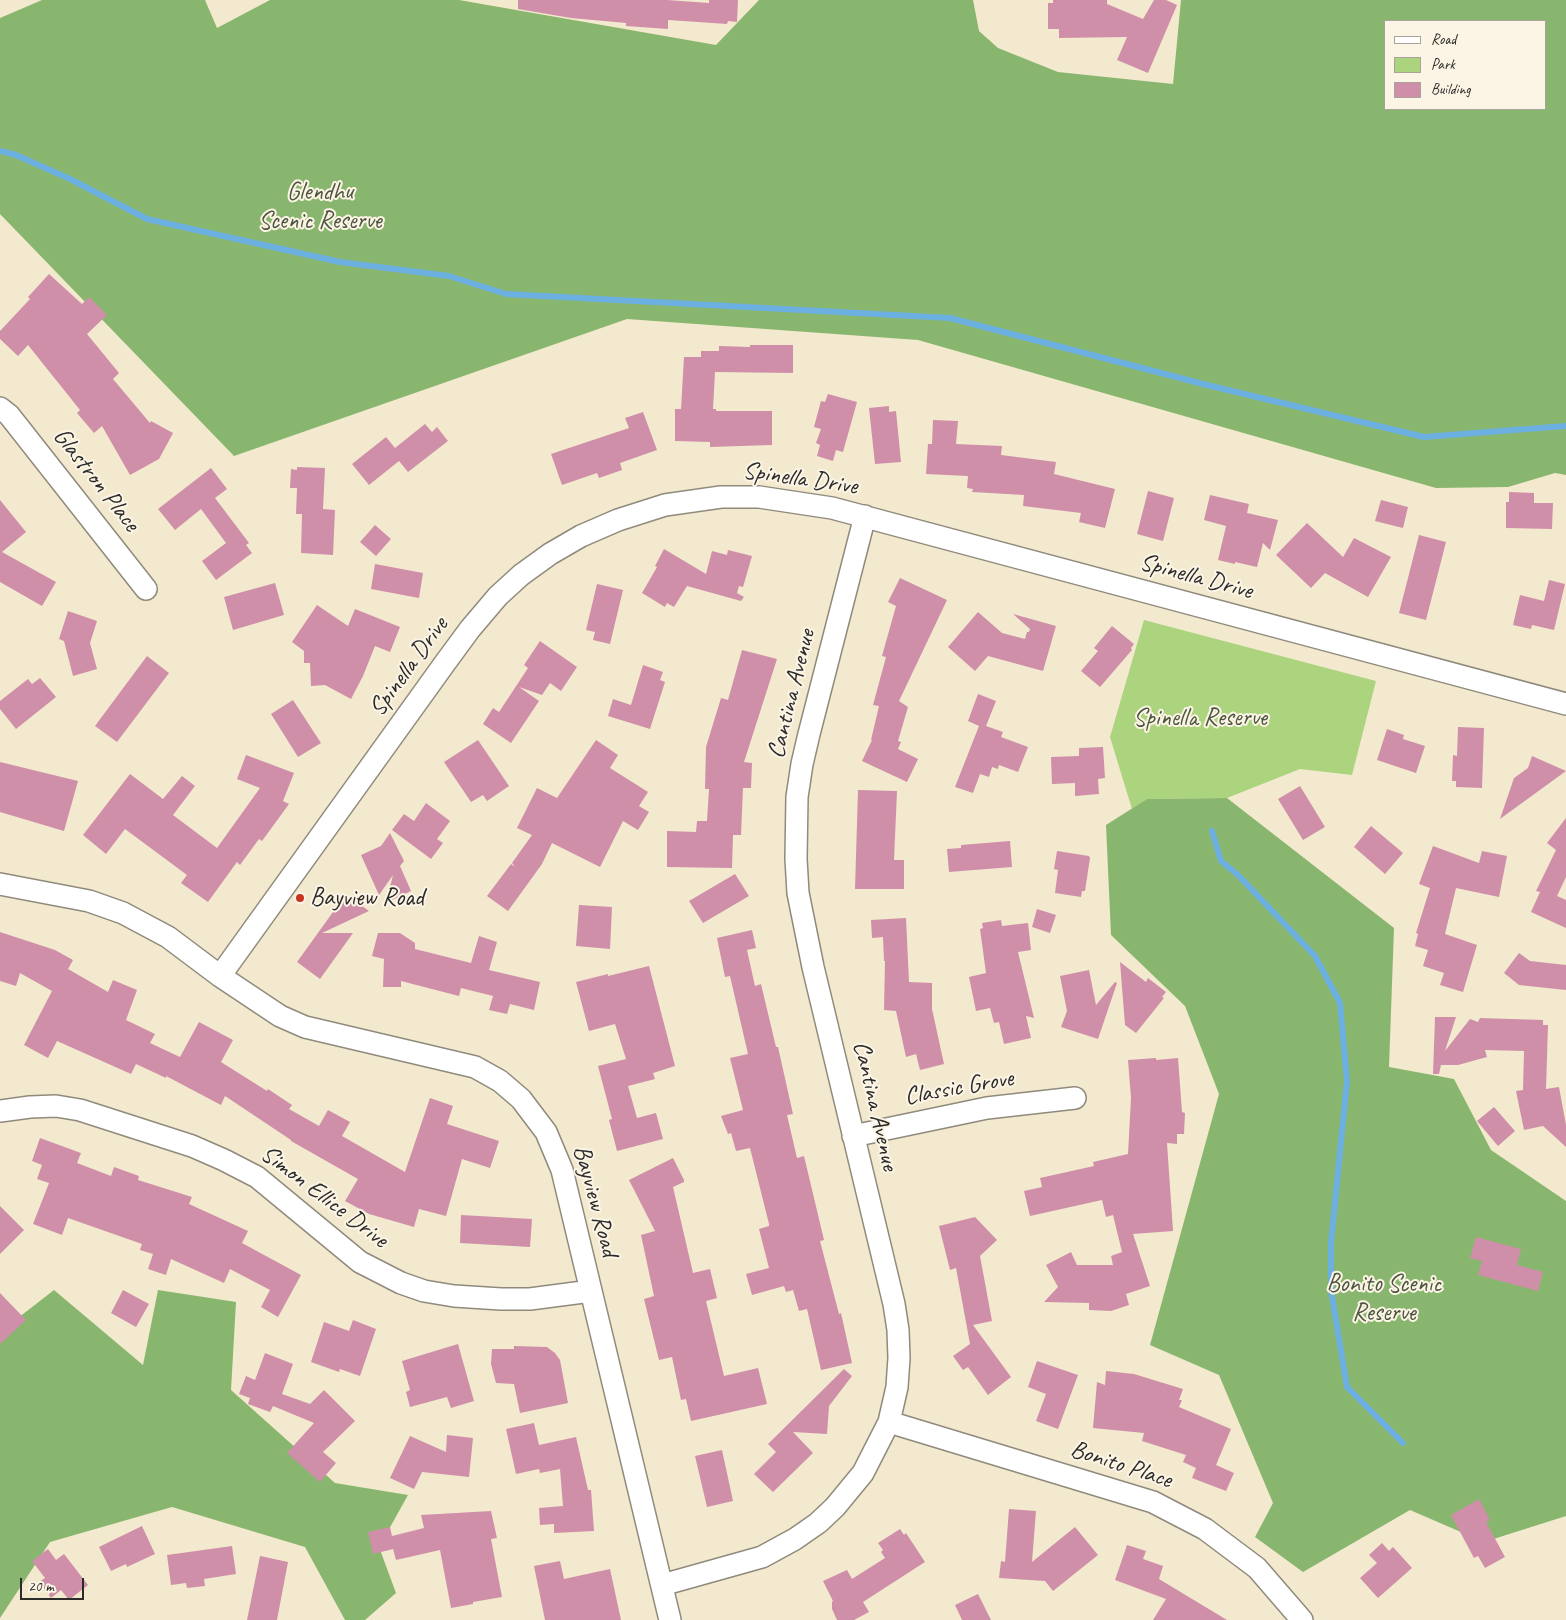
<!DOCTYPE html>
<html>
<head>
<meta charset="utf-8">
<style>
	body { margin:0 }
	#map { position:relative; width:1566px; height:1620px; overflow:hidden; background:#f3e9ce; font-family:Caveat,sans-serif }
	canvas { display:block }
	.legend { position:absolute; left:1384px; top:20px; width:162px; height:90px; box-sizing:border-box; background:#fcf5e5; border:1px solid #a8a49b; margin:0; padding:6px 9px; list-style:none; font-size:15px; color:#2b2b2b }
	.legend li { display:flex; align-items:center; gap:10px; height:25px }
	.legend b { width:25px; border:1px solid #a8a49b }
	.scale { position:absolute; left:20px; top:1578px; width:64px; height:22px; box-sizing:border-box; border:2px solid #2b2b2b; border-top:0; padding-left:6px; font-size:15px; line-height:18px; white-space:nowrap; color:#2b2b2b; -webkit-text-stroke:4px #fcf5e5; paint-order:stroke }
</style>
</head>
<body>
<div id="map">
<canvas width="1566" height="1620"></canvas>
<ul class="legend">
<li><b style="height:6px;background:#fff"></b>Road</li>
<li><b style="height:14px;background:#acd47f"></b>Park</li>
<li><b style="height:14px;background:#cf8fa9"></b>Building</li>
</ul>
<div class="scale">20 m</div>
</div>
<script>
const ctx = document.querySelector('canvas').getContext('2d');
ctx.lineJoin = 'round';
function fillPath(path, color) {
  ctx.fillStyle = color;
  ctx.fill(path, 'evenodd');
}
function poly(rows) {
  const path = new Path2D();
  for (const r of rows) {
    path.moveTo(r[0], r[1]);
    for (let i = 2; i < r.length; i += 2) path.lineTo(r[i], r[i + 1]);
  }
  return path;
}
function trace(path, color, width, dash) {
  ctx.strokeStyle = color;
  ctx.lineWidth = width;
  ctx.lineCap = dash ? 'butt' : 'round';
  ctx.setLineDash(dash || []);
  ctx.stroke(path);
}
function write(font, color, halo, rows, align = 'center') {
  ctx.font = font + ' Caveat,sans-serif';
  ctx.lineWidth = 4;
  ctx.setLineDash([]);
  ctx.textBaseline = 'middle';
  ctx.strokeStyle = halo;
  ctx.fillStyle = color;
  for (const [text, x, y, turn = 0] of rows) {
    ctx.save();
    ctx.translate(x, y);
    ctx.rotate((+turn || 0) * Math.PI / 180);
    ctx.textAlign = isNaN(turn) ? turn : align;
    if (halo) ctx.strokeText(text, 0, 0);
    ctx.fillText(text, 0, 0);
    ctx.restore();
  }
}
const green = poly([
	[1144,620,1376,681,1352,775,1300,769,1227,798,1147,799,1132,809,1110,737]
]);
const forest = poly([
	[42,0,205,0,217,28,270,0,459,0,716,45,759,0,973,0,979,31,998,48,1058,72,1173,84,1181,0,1566,0,1566,475,1555,473,1508,487,1436,488,918,340,627,319,234,456,0,214,0,18],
	[1385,21,1545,21,1545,109,1385,109],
	[1227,798,1394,928,1389,1067,1454,1079,1491,1150,1566,1201,1566,1516,1484,1542,1410,1510,1303,1572,1255,1537,1273,1503,1219,1375,1150,1345,1219,1094,1185,1006,1111,935,1106,825,1147,799],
	[54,1290,143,1365,158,1290,236,1302,231,1390,335,1483,408,1495,379,1547,396,1593,365,1620,345,1620,305,1547,172,1507,50,1542,0,1618,0,1332]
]);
const stream = poly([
	[0,151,16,155,70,179,147,219,340,262,449,276,506,294,950,318,1207,385,1424,437,1566,426],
	[1212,831,1221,861,1238,875,1315,956,1340,1003,1347,1081,1331,1243,1331,1290,1347,1387,1403,1443]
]);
const building = poly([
	[518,0,667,0,709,3,709,0,738,0,737,22,728,21,727,24,668,20,668,29,626,26,626,23,571,18,518,9],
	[1053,0,1107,0,1107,4,1143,19,1154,0,1166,0,1177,5,1148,73,1117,60,1127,37,1059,38,1059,29,1048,29,1048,3,1053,3],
	[49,274,82,304,89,297,107,315,87,334,119,373,113,379,150,423,151,421,173,433,159,459,130,475,102,426,94,433,77,413,80,410,28,345,18,356,0,339,0,331,30,299,28,297],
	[750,345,793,345,793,373,715,372,713,409,716,409,716,411,772,411,772,445,710,447,710,442,675,441,675,409,681,409,684,357,701,357,701,351,719,351,719,346,750,347],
	[828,394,857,402,843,452,836,450,833,461,817,456,820,445,816,443,821,429,814,427,821,401,825,402],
	[889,406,889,412,896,411,901,462,875,464,869,408],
	[643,412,657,450,620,463,622,470,599,478,597,473,562,485,551,454,629,428,625,418],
	[933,420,958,421,956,444,1002,446,1001,455,1056,462,1054,474,1115,489,1105,528,1079,522,1081,513,1023,506,1024,495,972,492,973,489,967,488,968,476,926,474,928,444,932,444],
	[425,424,432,432,437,427,448,441,408,472,399,461,369,485,352,464,386,437,395,448],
	[297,467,325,468,323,509,335,510,333,555,301,553,302,514,296,514,297,488,290,488,291,469,297,470],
	[211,468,227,489,215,498,249,543,246,545,252,553,216,580,202,561,226,543,201,509,175,530,158,509],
	[1148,491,1174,498,1163,541,1137,534],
	[1509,492,1534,493,1534,503,1553,503,1552,529,1506,528,1506,502,1509,502],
	[1210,495,1249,504,1247,513,1278,520,1270,550,1263,543,1257,567,1235,562,1235,564,1218,560,1226,526,1204,520],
	[0,500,26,532,2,552,56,582,42,606,0,582],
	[1381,500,1408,507,1403,528,1375,521],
	[1307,523,1343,557,1354,538,1391,557,1368,597,1325,573,1311,588,1276,555],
	[375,525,391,539,376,556,360,542],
	[1419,535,1446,542,1426,620,1399,613],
	[664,549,706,574,712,551,727,555,728,550,752,556,743,587,739,586,737,593,744,597,741,601,687,586,674,607,667,603,665,607,642,593,657,567,655,566],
	[375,564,423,573,419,598,371,589],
	[900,578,947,600,899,701,908,707,898,741,901,742,898,749,918,759,907,782,862,761,872,740,871,740,879,706,873,705,886,657,882,656,896,606,888,602],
	[1549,580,1565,584,1554,630,1532,625,1531,629,1513,625,1520,595,1544,601],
	[275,583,284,615,233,630,224,597],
	[597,584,623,590,610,644,593,640,595,632,586,630],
	[317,605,348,626,355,609,400,627,390,652,375,646,363,676,351,699,325,685,311,686,310,663,304,663,304,651,292,642],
	[68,611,97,621,90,643,97,669,73,676,64,641,59,639],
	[978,612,1002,633,1025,639,1027,632,1029,632,1030,629,1013,614,1056,626,1043,671,988,656,975,671,948,647],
	[1112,626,1134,644,1131,648,1132,650,1100,687,1081,671,1098,651,1094,648],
	[540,641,577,667,561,691,550,683,542,695,519,687,539,701,511,743,483,724,493,708,499,712,528,668,524,665],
	[742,650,777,659,744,762,752,763,751,788,743,788,741,835,733,835,732,868,667,867,667,831,696,832,697,821,707,821,709,789,705,789,706,747,721,698,728,700],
	[147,656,169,673,117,742,95,726],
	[643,665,663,672,660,680,665,682,650,729,608,716,613,699,631,705],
	[40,678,56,697,16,729,0,709,0,701,28,679,32,684],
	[978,694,996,701,986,726,1003,732,1001,737,1028,747,1018,772,999,765,998,769,992,767,989,777,980,774,973,793,955,787,979,726,968,721],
	[293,700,321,743,298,757,271,714],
	[1458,727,1484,728,1482,788,1456,787,1456,781,1452,781,1453,755,1457,756],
	[1387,729,1404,735,1403,739,1425,746,1416,773,1377,760],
	[478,740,509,786,487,801,483,795,471,802,444,762],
	[596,740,618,755,610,768,648,792,639,806,649,812,638,830,623,821,600,867,552,843,542,864,508,911,487,896,511,864,515,867,512,863,532,835,517,828,537,788,557,798],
	[1103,747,1105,778,1098,779,1099,794,1075,796,1075,783,1052,784,1051,757,1079,756,1079,748],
	[246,755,294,773,283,801,289,804,262,841,259,839,240,865,237,862,208,902,181,883,187,875,125,829,106,854,83,835,130,774,163,799,182,776,195,786,173,815,217,848,260,788,237,779],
	[1532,756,1566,771,1500,819,1514,778,1528,768],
	[0,762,78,781,64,831,0,812],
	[1300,786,1325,827,1303,840,1278,799],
	[858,790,897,791,894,860,904,860,904,889,855,889],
	[426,803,450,821,437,839,443,843,431,859,392,830,404,814,414,821],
	[1566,818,1566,877,1557,896,1566,900,1566,928,1531,912,1540,892,1536,891,1556,850,1547,843],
	[1371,826,1403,853,1385,874,1354,847],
	[390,833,404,861,400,866,411,891,386,903,393,875,379,895,361,855,381,846],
	[1010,841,1012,867,949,872,947,849,961,848,961,845],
	[1433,846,1479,863,1482,851,1507,856,1499,897,1456,888,1445,934,1477,945,1463,992,1440,985,1444,973,1423,966,1428,950,1415,946,1418,934,1416,933,1430,888,1419,884],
	[1057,851,1089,856,1090,858,1085,891,1082,891,1081,897,1055,893,1058,870,1054,869],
	[735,874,749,896,703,923,689,901],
	[346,894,369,911,322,933,353,933,320,979,297,962],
	[579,905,612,907,610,949,576,946],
	[1037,909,1056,915,1050,933,1032,927],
	[906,918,909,982,932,983,932,1009,944,1064,920,1070,916,1054,906,1057,896,1011,884,1010,885,961,884,961,883,937,872,938,871,920],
	[1001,920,1002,926,1028,923,1031,950,1018,952,1034,1018,1026,1016,1031,1038,1004,1044,999,1022,994,1023,990,1008,976,1011,969,977,986,973,980,929,983,928,982,923],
	[752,930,756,948,747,950,755,986,761,984,776,1047,778,1047,793,1114,787,1115,797,1158,804,1156,824,1240,820,1241,839,1314,841,1313,852,1363,821,1370,807,1309,799,1311,793,1290,786,1292,784,1286,752,1295,746,1274,769,1268,759,1229,769,1226,769,1224,750,1148,736,1151,731,1133,728,1134,721,1116,743,1110,730,1058,748,1054,730,976,725,977,717,938],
	[0,932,55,950,73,960,68,969,108,992,113,980,137,990,126,1020,155,1034,150,1043,180,1057,199,1022,233,1040,221,1062,267,1091,268,1089,292,1105,289,1109,319,1126,328,1110,350,1122,342,1136,405,1172,430,1098,453,1106,447,1124,499,1141,490,1168,462,1159,446,1216,419,1209,414,1227,369,1214,345,1201,358,1179,291,1141,291,1140,225,1096,221,1105,166,1076,166,1078,136,1064,131,1074,57,1041,48,1058,24,1045,52,991,20,973,16,986,0,981],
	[378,933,400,933,415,943,415,949,471,963,479,936,497,942,489,970,540,982,534,1010,510,1004,507,1014,489,1010,493,996,461,988,459,996,401,981,401,987,383,987,384,959,372,956],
	[1519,953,1530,961,1566,965,1566,990,1519,985,1504,973],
	[1120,962,1146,982,1148,978,1166,992,1162,997,1164,998,1136,1033,1125,1025],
	[649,966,675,1066,653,1073,655,1079,628,1086,637,1118,656,1113,663,1139,617,1151,609,1120,612,1119,598,1066,626,1059,615,1024,589,1031,576,982,608,974,608,976],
	[1089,970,1096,1005,1115,982,1117,983,1098,1039,1061,1027,1067,1011,1060,976],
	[1435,1017,1456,1017,1445,1051,1470,1019,1478,1022,1480,1018,1543,1020,1543,1025,1548,1025,1546,1089,1559,1087,1566,1125,1566,1147,1543,1126,1524,1130,1516,1091,1523,1090,1524,1051,1485,1050,1487,1057,1458,1065,1441,1065,1439,1074,1433,1074],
	[1156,1058,1156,1060,1178,1058,1182,1112,1185,1113,1184,1134,1177,1134,1177,1144,1167,1143,1173,1231,1133,1234,1150,1286,1126,1294,1129,1305,1111,1311,1089,1310,1089,1303,1044,1302,1058,1287,1046,1265,1071,1252,1077,1265,1113,1265,1111,1256,1122,1252,1113,1215,1106,1217,1102,1200,1030,1216,1024,1191,1042,1187,1040,1178,1094,1166,1093,1162,1128,1154,1131,1098,1128,1060],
	[1494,1107,1515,1131,1498,1146,1477,1121],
	[40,1138,81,1153,77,1163,111,1176,114,1167,139,1176,138,1180,192,1197,189,1204,248,1231,242,1243,301,1275,278,1317,261,1307,270,1290,230,1269,224,1283,171,1259,166,1275,148,1269,153,1254,140,1250,142,1244,68,1218,62,1235,33,1224,49,1183,37,1179,42,1165,32,1161],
	[673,1158,684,1180,684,1182,673,1187,693,1273,710,1269,717,1298,706,1301,724,1376,758,1368,767,1404,691,1421,686,1399,681,1400,672,1357,659,1360,644,1299,654,1296,641,1235,655,1231,629,1180],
	[0,1206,24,1230,0,1254],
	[461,1215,532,1219,530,1247,460,1243],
	[975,1217,997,1240,980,1256,992,1321,973,1325,1011,1377,988,1395,968,1367,963,1370,953,1356,970,1344,956,1268,950,1270,939,1226],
	[1476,1237,1521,1249,1517,1265,1543,1272,1538,1291,1478,1275,1482,1261,1470,1258],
	[123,1290,149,1304,136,1327,111,1313],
	[0,1293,26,1320,0,1344],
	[353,1320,376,1329,360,1376,340,1369,339,1372,311,1362,324,1322,349,1331],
	[458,1344,474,1401,451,1408,447,1397,410,1407,406,1392,410,1390,402,1361],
	[514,1346,547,1347,555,1353,560,1360,568,1403,520,1413,514,1384,496,1383,491,1364,492,1349,514,1349],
	[265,1353,293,1364,282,1394,310,1404,324,1390,355,1421,323,1452,336,1463,320,1482,287,1453,314,1423,273,1406,270,1412,248,1404,250,1398,239,1394,246,1376,255,1380],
	[1037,1361,1078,1375,1058,1429,1036,1421,1046,1394,1028,1387],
	[844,1369,852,1376,829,1406,827,1434,793,1432,813,1453,773,1492,754,1474,776,1452,768,1444],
	[1106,1371,1134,1374,1183,1389,1179,1400,1182,1400,1179,1407,1231,1429,1216,1465,1234,1473,1226,1491,1192,1478,1196,1468,1183,1462,1186,1455,1142,1441,1144,1433,1093,1428,1097,1382,1105,1385],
	[534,1423,539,1445,576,1437,588,1490,591,1490,594,1531,554,1533,554,1524,540,1525,539,1508,563,1506,560,1469,540,1473,539,1469,516,1474,506,1429],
	[447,1435,473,1438,469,1477,422,1472,414,1489,390,1478,410,1436,446,1452],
	[722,1450,733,1501,707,1507,695,1456],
	[1479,1499,1490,1520,1486,1522,1505,1557,1485,1568,1478,1556,1474,1558,1451,1515],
	[1009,1509,1036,1511,1032,1562,1075,1527,1098,1555,1053,1591,1045,1581,999,1578,1001,1561,1005,1562],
	[491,1511,497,1538,491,1539,502,1597,473,1602,473,1604,451,1608,440,1550,396,1560,393,1549,373,1554,368,1532,390,1527,392,1536,424,1528,421,1515],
	[142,1526,155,1554,127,1567,126,1564,111,1571,99,1547],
	[900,1529,904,1535,906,1533,925,1562,863,1602,869,1612,854,1620,837,1620,832,1609,832,1602,833,1601,823,1581,847,1570,852,1579,885,1558,881,1552,883,1550,878,1543],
	[1382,1543,1389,1551,1393,1547,1412,1568,1378,1598,1360,1578,1377,1563,1369,1555],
	[1127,1545,1146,1551,1143,1559,1163,1566,1159,1579,1227,1620,1153,1620,1166,1599,1115,1580],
	[232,1546,236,1574,204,1579,205,1586,187,1588,186,1583,171,1585,167,1555],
	[48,1549,56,1560,64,1554,88,1585,69,1600,61,1590,51,1598,39,1582,45,1578,32,1561],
	[260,1556,288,1562,277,1620,247,1620],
	[560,1561,564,1579,610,1569,621,1620,545,1620,534,1566],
	[978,1594,991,1620,962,1620,955,1605]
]);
const minor = poly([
	[0,408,9,415,146,589],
	[0,884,89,901,123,913,168,937,220,976,280,1016,305,1027,475,1067,500,1081,521,1099,546,1132,562,1170,670,1620],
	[220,976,445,663,470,629,498,596,521,575,550,554,581,536,618,520,665,505,721,497,759,497,832,508,1566,704],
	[0,1111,30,1107,56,1106,80,1110,192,1146,224,1160,257,1177,360,1262,401,1283,424,1291,454,1296,501,1299,530,1299,591,1291],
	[853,1136,987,1108,1075,1098],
	[889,1422,1153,1502,1205,1529,1257,1568,1302,1620],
	[662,1585,762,1557,795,1539,818,1523,835,1507,863,1473,889,1422,897,1387,899,1358,898,1330,894,1304,813,967,798,893,796,859,797,797,802,764,809,734,865,516]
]);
const markers = [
	[300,898,5,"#c8321e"]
];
const parkNames = [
	["Glendhu",320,192],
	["Scenic Reserve",320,221],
	["Spinella Reserve",1200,718],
	["Bonito Scenic",1384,1284],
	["Reserve",1384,1313]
];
const streetNames = [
	["Spinella Drive",800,479,8],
	["Glastron Place",96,480,52],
	["Spinella Drive",1196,577,15],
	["Spinella Drive",409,667,-54],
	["Cantina Avenue",792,694,-76],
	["Classic Grove",959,1088,-10],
	["Cantina Avenue",875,1106,77],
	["Simon Ellice Drive",324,1197,37],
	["Bayview Road",595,1201,75],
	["Bonito Place",1121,1465,18]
];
const poiNames = [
	["Bayview Road",310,898]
];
fillPath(green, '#acd47f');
fillPath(forest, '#89b66e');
trace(stream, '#6cafe1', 6);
fillPath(building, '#cf8fa9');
trace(minor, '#8f8a7c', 24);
trace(minor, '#fff', 21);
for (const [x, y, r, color] of markers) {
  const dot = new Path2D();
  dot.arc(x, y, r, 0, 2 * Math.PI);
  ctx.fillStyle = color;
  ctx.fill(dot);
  trace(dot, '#fcf5e5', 2);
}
write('25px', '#4b5540', '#fcf5e5', parkNames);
write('25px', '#2b2b2b', '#fcf5e5', streetNames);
write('25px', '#2b2b2b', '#fcf5e5', poiNames, 'left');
</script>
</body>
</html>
